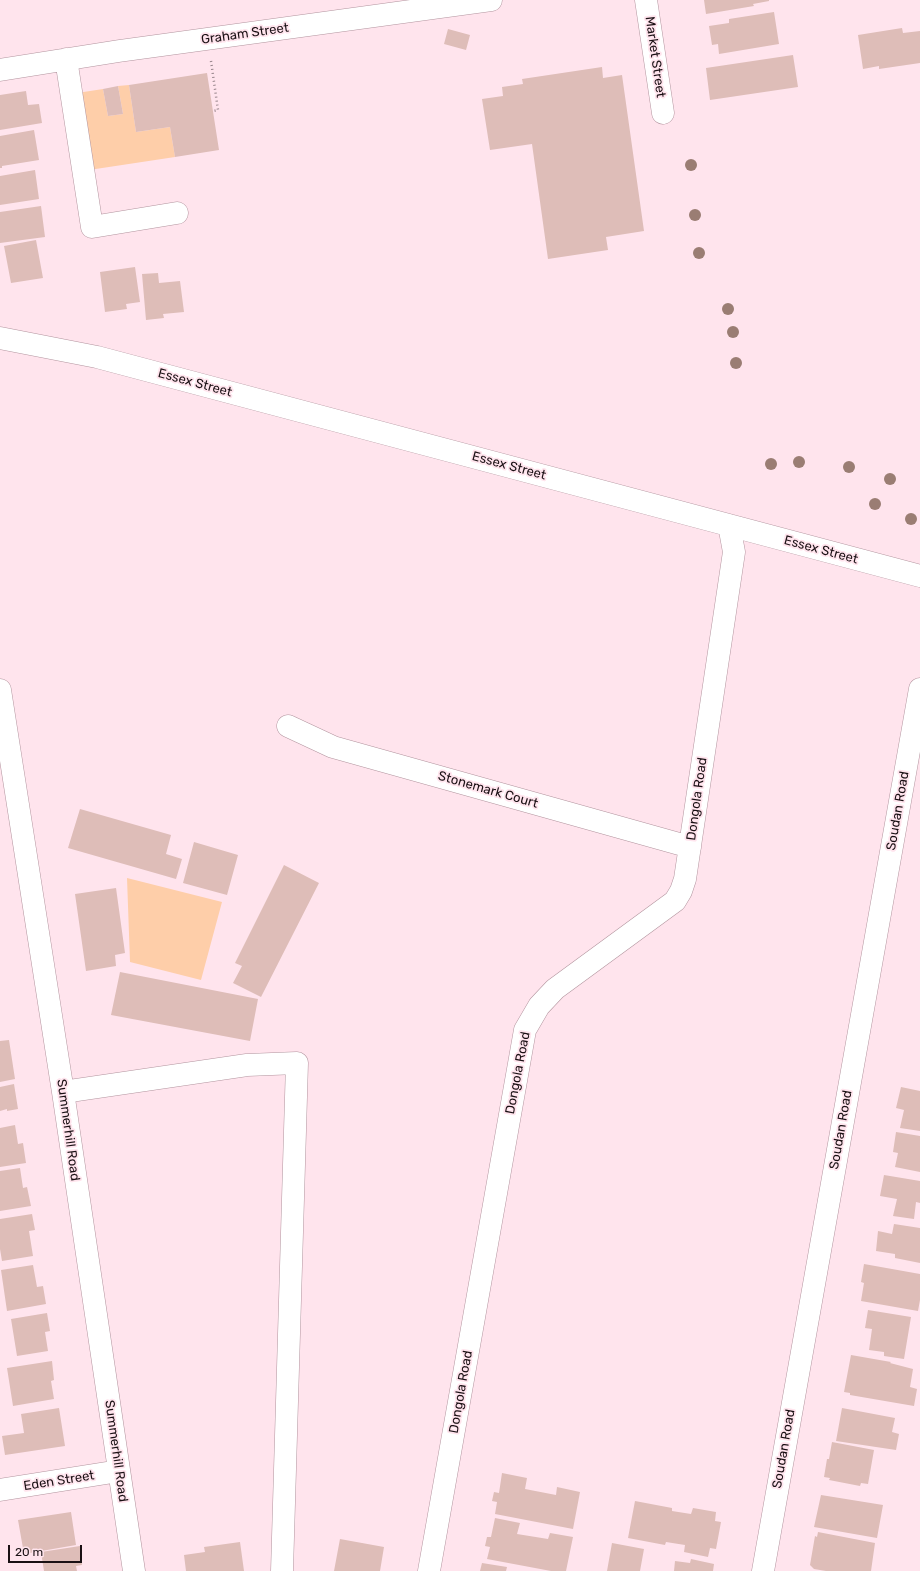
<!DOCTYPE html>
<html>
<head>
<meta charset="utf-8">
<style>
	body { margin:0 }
	#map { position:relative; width:920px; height:1571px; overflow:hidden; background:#ffe4ed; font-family:Rubik,sans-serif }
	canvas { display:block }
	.scale { position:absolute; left:8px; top:1545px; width:74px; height:18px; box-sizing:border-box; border:2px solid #1a1014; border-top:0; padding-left:5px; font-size:12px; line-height:14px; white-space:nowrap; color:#1a1014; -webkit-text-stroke:3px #ffe4ed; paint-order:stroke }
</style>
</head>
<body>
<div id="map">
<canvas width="920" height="1571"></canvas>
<div class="scale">20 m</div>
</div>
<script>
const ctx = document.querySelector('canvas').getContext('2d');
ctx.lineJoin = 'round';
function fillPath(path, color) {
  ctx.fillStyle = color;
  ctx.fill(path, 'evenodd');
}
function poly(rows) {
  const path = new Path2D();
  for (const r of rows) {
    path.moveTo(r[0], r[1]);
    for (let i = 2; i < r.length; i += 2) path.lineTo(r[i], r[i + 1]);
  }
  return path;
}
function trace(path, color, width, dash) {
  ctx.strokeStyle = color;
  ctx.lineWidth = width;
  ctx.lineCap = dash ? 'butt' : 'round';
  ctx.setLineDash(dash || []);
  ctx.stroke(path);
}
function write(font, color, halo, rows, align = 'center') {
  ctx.font = font + ' Rubik,sans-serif';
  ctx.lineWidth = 3.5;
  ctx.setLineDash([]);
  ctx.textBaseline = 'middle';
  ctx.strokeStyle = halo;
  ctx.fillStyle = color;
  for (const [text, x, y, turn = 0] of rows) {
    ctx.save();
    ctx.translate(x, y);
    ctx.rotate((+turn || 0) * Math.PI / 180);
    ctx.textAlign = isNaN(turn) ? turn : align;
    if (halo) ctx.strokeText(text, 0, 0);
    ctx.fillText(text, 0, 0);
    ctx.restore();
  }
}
const green = poly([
	[129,85,136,132,170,127,175,157,89,170,77,93,103,89,108,116,123,114,118,86],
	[127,878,222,902,201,980,130,962]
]);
const building = poly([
	[704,0,769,0,769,1,753,4,754,6,706,14],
	[774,12,779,44,719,54,718,44,712,45,709,26,729,23,729,19],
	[902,28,903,33,920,31,920,63,879,69,879,66,863,69,858,35],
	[448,29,470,35,466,50,444,44],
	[793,55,798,87,710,100,706,68],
	[602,67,603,78,622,75,644,231,606,237,608,250,548,259,532,144,490,150,482,99,503,96,502,87,523,84,522,79],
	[207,73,219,150,175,157,170,127,136,132,129,85],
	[118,86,123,114,108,116,103,89],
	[26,91,28,105,39,104,42,123,0,130,0,95],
	[34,130,39,160,2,166,2,168,0,168,0,136],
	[35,170,39,199,0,205,0,176],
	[41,206,45,237,0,243,0,212],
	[36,240,43,278,11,283,4,246],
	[135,267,140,302,126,304,127,309,105,312,100,272],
	[158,273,159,283,180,281,184,312,163,314,164,318,146,320,142,274],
	[80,809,171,835,166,854,182,859,176,879,68,848],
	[194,842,238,855,227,895,183,883],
	[284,865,319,883,261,997,233,983,242,966,235,963],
	[116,888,125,953,115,955,116,966,86,971,75,894],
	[120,972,258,999,250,1041,111,1015],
	[9,1040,15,1079,0,1082,0,1041],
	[14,1084,18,1109,7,1111,7,1109,0,1111,0,1087],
	[901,1087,920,1091,920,1131,900,1128,904,1110,896,1108],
	[15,1125,18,1144,23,1143,26,1163,0,1167,0,1128],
	[896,1132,920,1136,920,1172,895,1167,898,1153,893,1152],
	[20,1168,23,1188,27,1187,31,1206,0,1211,0,1171],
	[884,1175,920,1181,920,1203,916,1202,914,1219,893,1216,897,1199,880,1196],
	[32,1214,35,1230,29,1231,33,1256,2,1261,0,1249,0,1219],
	[894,1224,920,1228,920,1263,895,1258,895,1254,876,1251,878,1231,892,1234],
	[864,1264,920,1274,920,1300,918,1311,861,1301,864,1283,861,1282],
	[33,1265,37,1287,43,1286,46,1304,7,1311,1,1270],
	[868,1310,911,1317,904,1359,884,1356,884,1352,869,1350,872,1329,865,1328],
	[47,1313,50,1331,45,1332,48,1351,17,1356,11,1319],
	[851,1355,891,1362,890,1363,913,1369,910,1387,917,1389,914,1406,850,1395,850,1393,844,1392],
	[52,1361,54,1380,51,1381,54,1399,13,1406,7,1368],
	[59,1408,65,1446,5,1455,2,1436,24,1433,21,1414],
	[842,1408,895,1418,892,1432,899,1434,896,1450,836,1441],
	[832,1442,874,1450,868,1484,861,1483,860,1486,829,1480,830,1478,824,1477,827,1459,829,1459],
	[502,1473,527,1478,525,1489,556,1495,557,1487,580,1492,573,1529,495,1514,497,1502,492,1501,494,1492,499,1493],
	[821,1495,883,1505,877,1538,814,1527],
	[635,1501,672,1508,672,1511,691,1514,693,1508,716,1512,715,1521,721,1522,716,1549,710,1548,708,1557,684,1552,685,1545,666,1542,665,1545,628,1538],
	[71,1512,76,1545,24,1554,18,1520],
	[495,1518,520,1523,517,1534,548,1539,550,1533,573,1537,566,1571,551,1571,487,1559,490,1547,485,1546,487,1537,491,1537],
	[818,1532,875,1543,871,1571,826,1571,814,1569,810,1565,815,1536,817,1537],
	[340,1539,384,1547,380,1571,334,1571],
	[240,1542,244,1571,186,1571,184,1555,205,1552,204,1547],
	[612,1543,644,1549,640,1571,607,1571],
	[80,1546,82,1565,76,1566,77,1571,44,1571,41,1552],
	[691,1559,714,1564,713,1571,674,1571,675,1561,690,1563],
	[482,1563,507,1567,506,1571,480,1571]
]);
const path = poly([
	[211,61,218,110,213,111]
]);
const minor = poly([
	[646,0,663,113],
	[66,59,92,227,177,213],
	[0,70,119,51,491,0],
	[0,338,97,357,920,576],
	[0,690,63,1092,134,1571],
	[288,726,333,747,690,847],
	[63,1092,247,1065,297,1063,282,1571],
	[0,1490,119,1471],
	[429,1571,525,1030,539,1006,555,989,675,901,681,891,685,879,734,552,729,525],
	[763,1571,920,689]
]);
const trees = [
	[691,165],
	[695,215],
	[699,253],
	[728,309],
	[733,332],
	[736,363],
	[799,462],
	[771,464],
	[849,467],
	[890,479],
	[875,504],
	[911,519]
];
const streetNames = [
	["Graham Street",245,34,-8],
	["Market Street",655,57,82],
	["Essex Street",195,383,15],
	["Essex Street",509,466,15],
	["Essex Street",821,550,15],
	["Stonemark Court",488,790,16],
	["Dongola Road",697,799,-82],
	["Soudan Road",898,811,-80],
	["Dongola Road",518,1073,-79],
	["Summerhill Road",68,1130,82],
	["Soudan Road",841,1130,-80],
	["Dongola Road",461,1392,-80],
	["Soudan Road",784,1449,-80],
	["Summerhill Road",116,1451,82],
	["Eden Street",59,1481,-9]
];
fillPath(green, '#fecea9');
fillPath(building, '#debdb8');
trace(minor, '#b2949e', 23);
trace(path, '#99868d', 2.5, [1, 3]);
trace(minor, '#fff', 22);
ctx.fillStyle = '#9a7d73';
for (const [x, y] of trees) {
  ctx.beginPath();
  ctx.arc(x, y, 6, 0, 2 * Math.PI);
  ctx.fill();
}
write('13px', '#1a1014', '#ffe4ed', streetNames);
</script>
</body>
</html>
